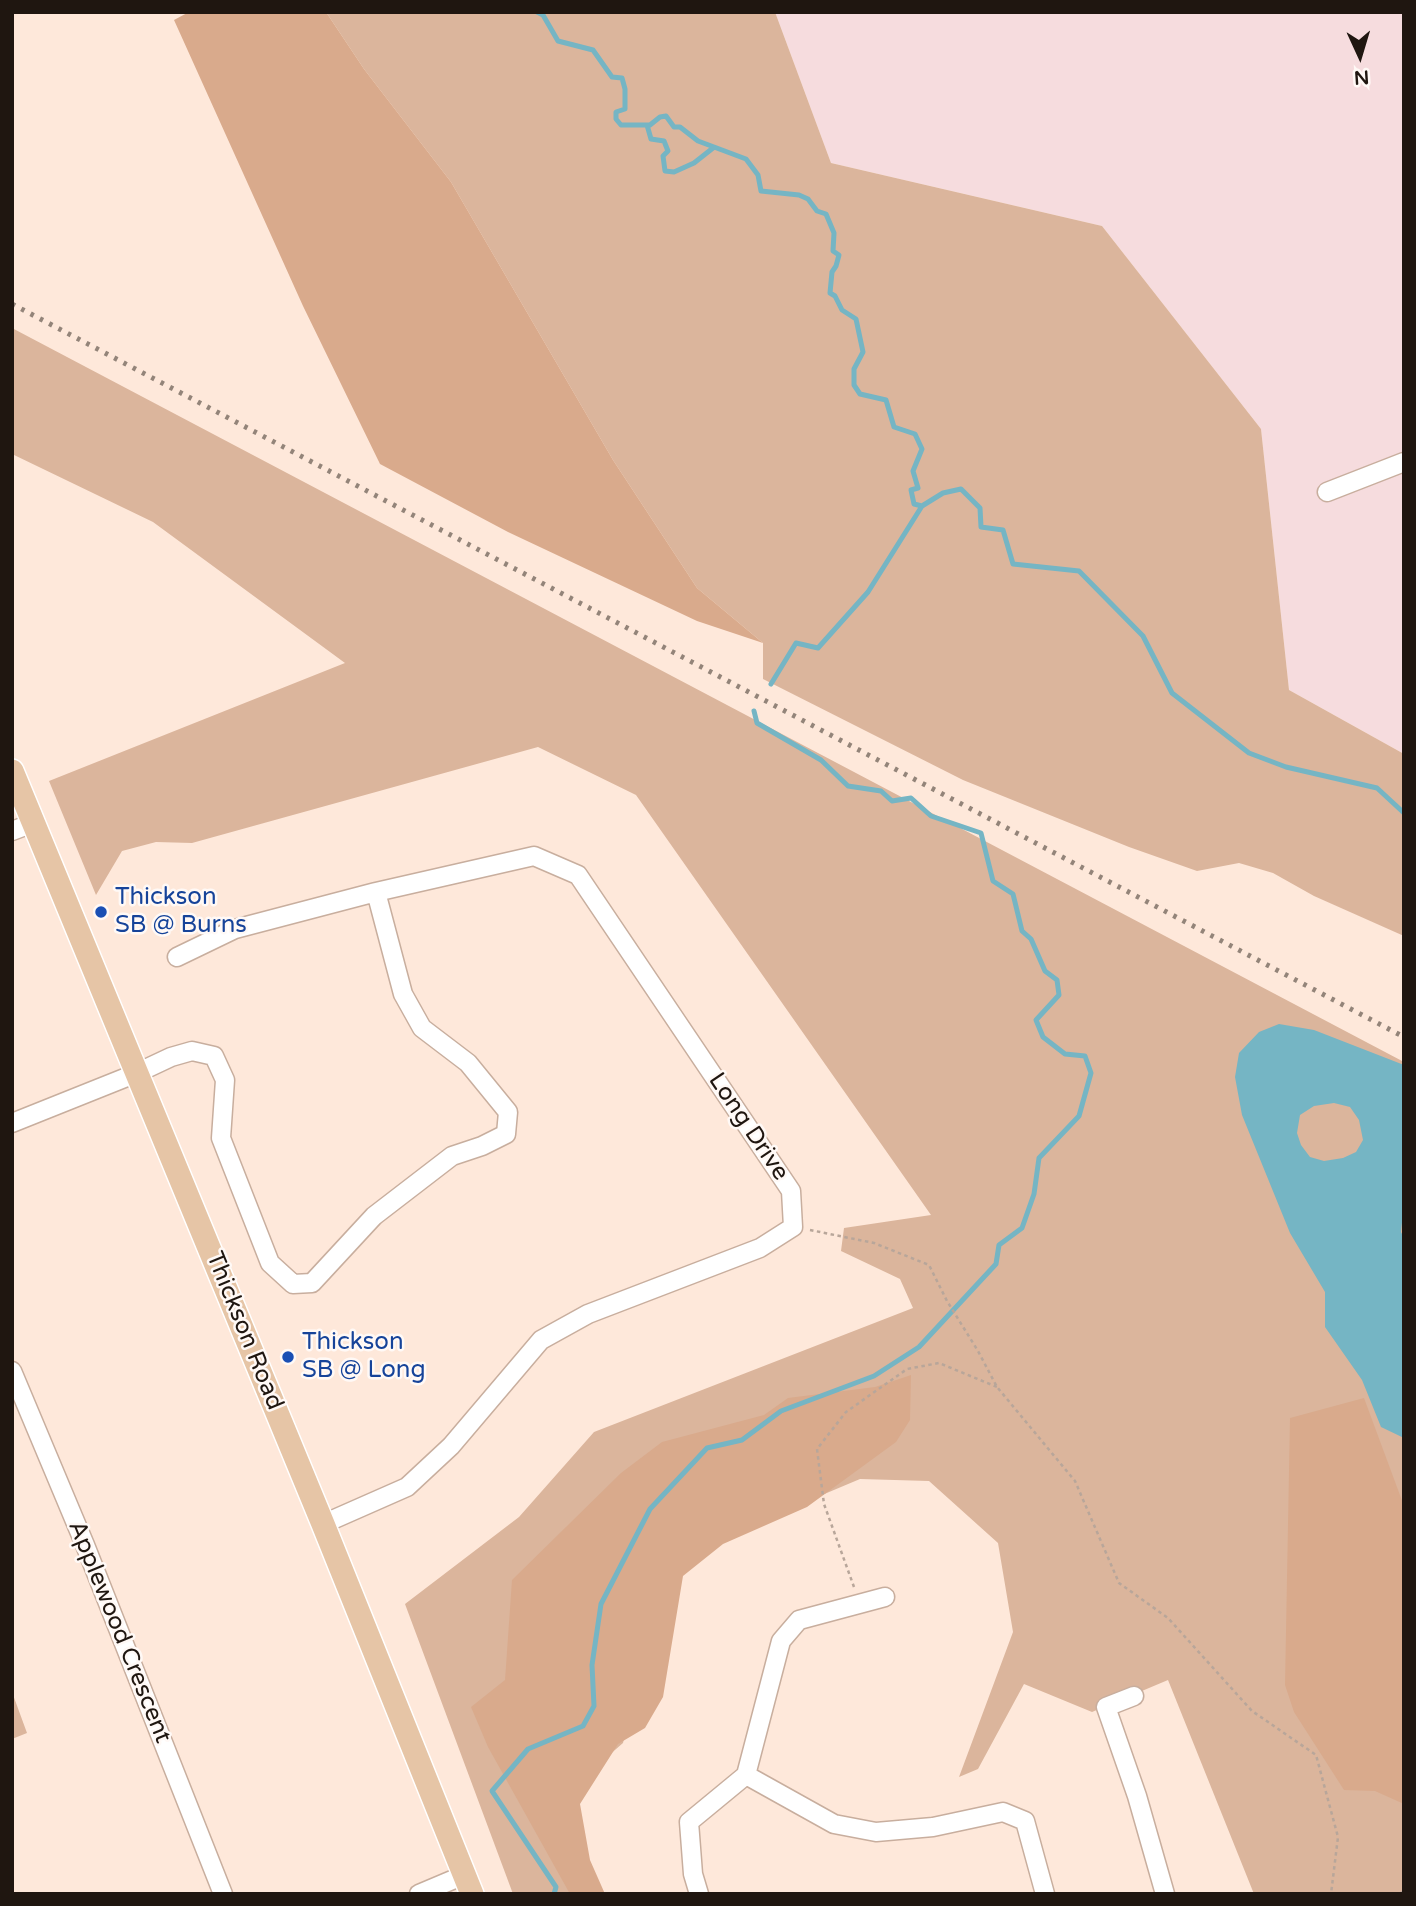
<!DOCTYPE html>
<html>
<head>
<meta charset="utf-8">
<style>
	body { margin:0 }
	#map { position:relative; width:1416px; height:1906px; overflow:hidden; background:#fee8da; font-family:"Varela Round",sans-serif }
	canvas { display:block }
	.frame { position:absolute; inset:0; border:14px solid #1f1610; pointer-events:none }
	.north { position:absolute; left:1325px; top:21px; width:70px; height:70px; -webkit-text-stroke:5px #fff9f6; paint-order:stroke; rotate:176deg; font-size:19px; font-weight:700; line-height:28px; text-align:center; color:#1f1610 }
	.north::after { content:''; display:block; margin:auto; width:24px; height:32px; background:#1f1610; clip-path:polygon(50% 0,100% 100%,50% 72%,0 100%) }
</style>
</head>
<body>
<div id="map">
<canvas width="1416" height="1906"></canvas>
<div class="frame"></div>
<div class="north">N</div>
</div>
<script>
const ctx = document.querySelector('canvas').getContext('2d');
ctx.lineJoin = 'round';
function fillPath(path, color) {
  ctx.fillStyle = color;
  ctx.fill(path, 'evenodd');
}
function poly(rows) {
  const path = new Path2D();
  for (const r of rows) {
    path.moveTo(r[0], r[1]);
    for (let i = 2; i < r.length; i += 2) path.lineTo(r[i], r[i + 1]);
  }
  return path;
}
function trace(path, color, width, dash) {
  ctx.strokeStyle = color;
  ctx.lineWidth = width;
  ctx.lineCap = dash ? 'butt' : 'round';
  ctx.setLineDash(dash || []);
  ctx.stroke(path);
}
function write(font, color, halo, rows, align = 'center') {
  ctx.font = font + ' "Varela Round",sans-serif';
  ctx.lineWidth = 5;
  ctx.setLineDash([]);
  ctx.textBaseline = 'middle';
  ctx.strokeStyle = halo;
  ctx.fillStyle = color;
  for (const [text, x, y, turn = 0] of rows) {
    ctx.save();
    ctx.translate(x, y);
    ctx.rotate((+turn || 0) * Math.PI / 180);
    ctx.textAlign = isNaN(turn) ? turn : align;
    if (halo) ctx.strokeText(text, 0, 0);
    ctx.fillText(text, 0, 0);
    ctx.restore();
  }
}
const industrial = poly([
	[775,12,1404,12,1404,754,1289,690,1261,429,1102,226,831,163]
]);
const green = poly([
	[326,12,775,12,831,163,1102,226,1261,429,1289,690,1404,754,1404,936,1314,896,1273,873,1239,863,1197,871,1129,847,963,780,763,679,763,643,697,588,613,460,451,182,364,69],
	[12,328,1404,1062,1404,1894,1254,1894,1168,1680,1092,1712,1024,1684,978,1769,959,1777,1013,1632,998,1543,929,1481,860,1479,682,1554,646,1650,623,1743,546,1810,577,1894,513,1894,405,1604,519,1517,594,1432,913,1308,900,1279,841,1251,844,1228,931,1215,636,795,538,747,192,843,156,842,122,851,96,895,49,781,345,663,153,522,12,454],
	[12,1692,27,1733,12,1739]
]);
const forest = poly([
	[189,12,326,12,364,69,451,182,613,460,697,588,763,643,697,621,508,532,380,464,303,306,174,20],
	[911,1375,910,1420,896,1442,807,1507,723,1544,683,1576,663,1697,645,1728,618,1744,580,1804,590,1860,605,1894,570,1894,488,1747,471,1707,505,1680,512,1580,621,1473,662,1442,764,1415,788,1398,875,1387],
	[1364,1398,1404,1506,1404,1804,1375,1791,1344,1790,1294,1712,1285,1685,1290,1418]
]);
const water = poly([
	[1279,1024,1314,1030,1404,1065,1404,1204,1401,1232,1404,1238,1404,1438,1381,1427,1362,1380,1325,1327,1325,1292,1290,1233,1242,1115,1235,1077,1239,1053,1259,1032],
	[1334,1103,1350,1107,1359,1120,1363,1140,1356,1152,1343,1158,1324,1161,1310,1157,1301,1145,1297,1133,1300,1115,1314,1106]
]);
const stream = poly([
	[537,12,543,15,558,41,593,50,612,77,622,78,625,89,625,109,616,112,616,119,621,125,650,125,660,117,666,116,674,127,680,127,698,141,746,159,758,175,761,191,799,195,808,199,817,211,826,214,834,233,833,251,839,255,836,266,832,272,830,293,835,296,842,310,856,319,863,352,854,369,854,385,860,394,886,400,894,427,915,434,922,449,913,471,918,488,911,490,914,504,922,506,943,493,961,489,980,508,981,527,1003,530,1013,564,1079,571,1143,636,1172,693,1249,753,1286,767,1377,788,1404,813],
	[647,125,651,139,664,141,668,151,663,156,665,171,674,172,694,163,713,148],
	[771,684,796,643,818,648,868,592,922,506],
	[554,1894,556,1887,492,1791,528,1749,583,1726,594,1706,592,1665,601,1604,650,1509,707,1448,742,1440,781,1411,874,1376,919,1347,996,1264,999,1245,1022,1228,1034,1194,1039,1158,1079,1116,1091,1073,1085,1056,1065,1054,1043,1037,1036,1020,1059,995,1057,980,1045,971,1031,939,1022,931,1013,894,993,881,981,833,931,816,911,798,892,801,881,791,848,786,821,760,757,723,754,711]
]);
const path = poly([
	[810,1230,874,1243,929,1265,947,1301,978,1351,997,1387,1075,1481,1119,1583,1168,1618,1252,1711,1316,1755,1338,1837,1331,1894],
	[854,1587,824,1504,817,1449,846,1412,907,1369,939,1363,997,1387],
	[1400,1894,1404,1890]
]);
const minor = poly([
	[1327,492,1404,462],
	[12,831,33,823],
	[177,957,235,929,376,892,534,856,578,875,791,1191,793,1227,760,1248,588,1314,541,1340,451,1446,407,1487,323,1524],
	[12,1123,137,1073,171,1057,192,1051,214,1056,225,1080,221,1138,270,1263,293,1284,312,1283,374,1216,452,1156,482,1146,506,1134,508,1112,468,1063,422,1028,403,994,376,892],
	[12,1371,85,1545,223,1894],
	[1134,1696,1106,1707,1137,1796,1165,1894],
	[746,1775,834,1824,876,1832,933,1827,1003,1812,1025,1821,1045,1894],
	[746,1775,781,1641,799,1620,885,1597],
	[419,1894,464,1875],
	[699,1894,693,1874,689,1822,746,1775]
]);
const major = poly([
	[12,771,323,1524,472,1894]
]);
const rail = poly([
	[12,304,1404,1037]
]);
const markers = [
	[101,912,7,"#1a4fb4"],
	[288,1357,7,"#1a4fb4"]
];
const transitNames = [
	["Thickson",115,898],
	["SB @ Burns",115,926],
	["Thickson",302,1343],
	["SB @ Long",302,1371]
];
const streetNames = [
	["Long Drive",748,1127,56],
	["Thickson Road",244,1331,68],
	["Applewood Crescent",119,1632,68]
];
fillPath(industrial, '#f6dcde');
fillPath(green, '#dbb59c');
fillPath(forest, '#d9aa8c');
fillPath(water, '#75b5c4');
trace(stream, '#75b5c4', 5);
trace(minor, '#c8ae9e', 21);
trace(major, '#fff', 26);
trace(path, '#b8a69a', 2.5, [3.5, 3.5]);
trace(minor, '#fff', 18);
trace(major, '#e6c5a6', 23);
trace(rail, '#938479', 5, [3.5, 7]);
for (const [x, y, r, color] of markers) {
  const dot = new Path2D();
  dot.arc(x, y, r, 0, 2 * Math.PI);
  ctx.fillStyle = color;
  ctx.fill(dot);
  trace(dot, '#fff9f6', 2.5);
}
write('24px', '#164399', '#fff9f6', transitNames, 'left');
write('24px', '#1f1610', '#fff9f6', streetNames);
</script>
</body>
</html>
